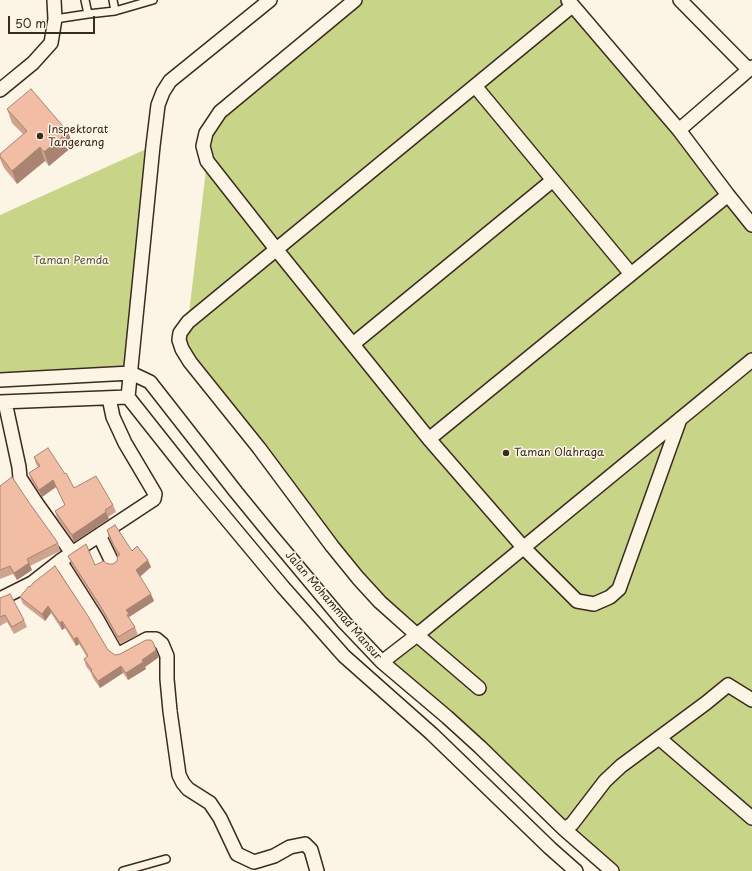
<!DOCTYPE html>
<html>
<head>
<meta charset="utf-8">
<style>
	body { margin:0 }
	#map { position:relative; width:752px; height:871px; overflow:hidden; background:#fcf5e5; font-family:"Playpen Sans",sans-serif }
	canvas { display:block }
	.scale { position:absolute; left:8px; top:16px; width:87px; height:18px; box-sizing:border-box; border:2px solid #3b2a1e; border-top:0; padding-left:5px; font-size:12px; line-height:14px; white-space:nowrap; color:#3b2a1e; -webkit-text-stroke:3px #fcf5e5; paint-order:stroke }
</style>
</head>
<body>
<div id="map">
<canvas width="752" height="871"></canvas>
<div class="scale">50 m</div>
</div>
<script>
const ctx = document.querySelector('canvas').getContext('2d');
ctx.lineJoin = 'round';
function fillPath(path, color) {
  ctx.fillStyle = color;
  ctx.fill(path, 'evenodd');
}
function poly(rows) {
  const path = new Path2D();
  for (const r of rows) {
    path.moveTo(r[0], r[1]);
    for (let i = 2; i < r.length; i += 2) path.lineTo(r[i], r[i + 1]);
  }
  return path;
}
function trace(path, color, width, dash) {
  ctx.strokeStyle = color;
  ctx.lineWidth = width;
  ctx.lineCap = dash ? 'butt' : 'round';
  ctx.setLineDash(dash || []);
  ctx.stroke(path);
}
function write(font, color, halo, rows, align = 'center') {
  ctx.font = font + ' "Playpen Sans",sans-serif';
  ctx.lineWidth = 3;
  ctx.setLineDash([]);
  ctx.textBaseline = 'middle';
  ctx.strokeStyle = halo;
  ctx.fillStyle = color;
  for (const [text, x, y, turn = 0] of rows) {
    ctx.save();
    ctx.translate(x, y);
    ctx.rotate((+turn || 0) * Math.PI / 180);
    ctx.textAlign = isNaN(turn) ? turn : align;
    if (halo) ctx.strokeText(text, 0, 0);
    ctx.fillText(text, 0, 0);
    ctx.restore();
  }
}
const green = poly([
	[355,0,574,0,752,224,752,871,611,871,382,662,416,635,385,606,180,344,188,322,207,161,203,146,220,112],
	[153,146,131,373,0,380,0,215]
]);
const service = poly([
	[85,0,88,14,115,11],
	[113,0,115,11,153,0],
	[55,19,88,14],
	[123,871,166,859]
]);
const minor = poly([
	[355,0,220,112,206,133,203,146,207,161,276,249,429,439,489,508,523,547,577,601,594,604,610,597,619,589,680,419],
	[568,0,679,130,728,195,752,225],
	[680,0,749,70],
	[475,86,631,274],
	[0,90,33,63,51,43,55,19,54,0],
	[679,130,752,67],
	[353,344,553,180],
	[0,380,131,373,150,382,236,492,272,536,344,622,382,662,447,717,480,747,564,829,612,871],
	[128,397,189,474,283,587,344,656,432,734,550,848,576,871],
	[128,397,153,146,158,105,163,92,170,81,270,0],
	[0,402,128,397],
	[5,402,19,467,20,478,37,504,72,553],
	[429,439,728,195],
	[99,535,113,564],
	[60,561,97,619,115,651,119,654,147,639,156,639,162,644,167,656,167,679,170,711,179,775,183,783,188,789,210,803,220,818,237,854,254,862,274,856,290,847,305,844,311,850,317,871],
	[0,599,32,583,60,561,154,499,155,494,154,492,125,443,113,417,109,398],
	[382,662,417,635,752,360],
	[479,688,417,635,380,602,358,578,332,546,259,448,190,362,182,349,179,340,180,333,188,322,572,6],
	[659,738,752,818],
	[564,829,572,824,605,781,621,766,706,703,728,685,752,700]
]);
const wall = poly([
	[7,109,68,132,73,146,49,166,45,161,17,184,4,168,0,159,0,154,23,134,12,123],
	[34,457,74,488,113,505,116,512,108,517,109,519,74,542,57,518,55,511,65,506,56,487,42,497,31,480,29,473,38,467,36,464],
	[0,486,28,501,58,543,60,551,30,566,32,570,17,580,13,574,0,579],
	[107,530,151,567,140,577,154,601,129,617,131,621,135,627,138,635,120,644,104,615,71,563,68,556,95,565,106,563,109,564,113,564,117,561,118,555,109,538],
	[29,586,108,650,115,655,159,657,145,667,146,669,128,680,123,673,100,688,93,678,91,673,86,666,84,659,87,657,79,644,76,646,65,628,62,630,51,613,45,621,23,604,20,597],
	[0,598,24,620,27,627,14,634,7,622,0,626]
]);
const shadedWall = poly([
	[68,132,73,146,49,166,44,152],
	[40,147,45,161,17,184,12,171],
	[53,480,56,487,42,497,39,490],
	[106,512,109,519,74,542,72,535],
	[148,560,151,567,138,578,136,570],
	[29,563,32,570,17,580,14,573],
	[151,594,154,601,129,617,126,610],
	[48,606,51,613,45,621,42,614],
	[62,621,65,628,62,630,60,623],
	[77,637,79,644,76,646,74,639],
	[156,650,159,657,145,667,146,669,128,680,126,673,142,660],
	[121,666,123,673,100,688,98,681]
]);
const building = poly([
	[31,89,68,132,44,152,40,147,12,171,0,156,0,154,27,131,7,109,31,89],
	[48,448,65,474,66,473,74,488,96,476,113,505,105,510,106,512,72,535,55,511,65,505,53,480,39,490,29,473,40,466,34,457,48,448],
	[12,477,28,501,58,543,27,559,29,563,14,573,10,566,0,570,0,486,12,477],
	[115,525,132,551,137,546,148,560,136,570,151,594,126,610,129,614,127,615,135,627,118,637,101,607,68,556,86,544,95,565,104,561,106,563,109,564,113,564,117,561,118,555,120,555,114,546,107,530,115,525],
	[55,566,88,616,108,650,115,655,120,654,146,640,151,640,153,642,156,650,142,660,143,662,126,673,121,666,98,681,91,671,92,670,84,659,88,656,77,637,74,639,62,621,60,623,48,606,42,614,20,597,29,586,30,587,33,583,55,566],
	[10,594,24,620,12,627,5,615,0,617,0,598,10,594]
]);
const markers = [
	[40,136,4,"#3b2a1e"],
	[506,453,4,"#3b2a1e"]
];
const poiNames = [
	["Inspektorat",48,130],
	["Tangerang",48,143],
	["Taman Olahraga",514,453]
];
const parkNames = [
	["Taman Pemda",71,261]
];
const streetNames = [
	["Jalan Mohammad Mansur",333,606,49]
];
fillPath(green, '#c8d588');
trace(service, '#3b2a1e', 10);
trace(minor, '#3b2a1e', 16);
trace(service, '#fcf5e5', 7);
trace(minor, '#fcf5e5', 13);
fillPath(wall, '#cfa38d');
fillPath(shadedWall, '#a98473');
fillPath(building, '#f1bda4');
trace(building, '#a98473', 1);
for (const [x, y, r, color] of markers) {
  const dot = new Path2D();
  dot.arc(x, y, r, 0, 2 * Math.PI);
  ctx.fillStyle = color;
  ctx.fill(dot);
  trace(dot, '#fcf5e5', 1.5);
}
write('11px', '#3b2a1e', '#fcf5e5', poiNames, 'left');
write('11px', '#5e5538', '#fcf5e5', parkNames);
write('11px', '#3b2a1e', '#fcf5e5', streetNames);
</script>
</body>
</html>
